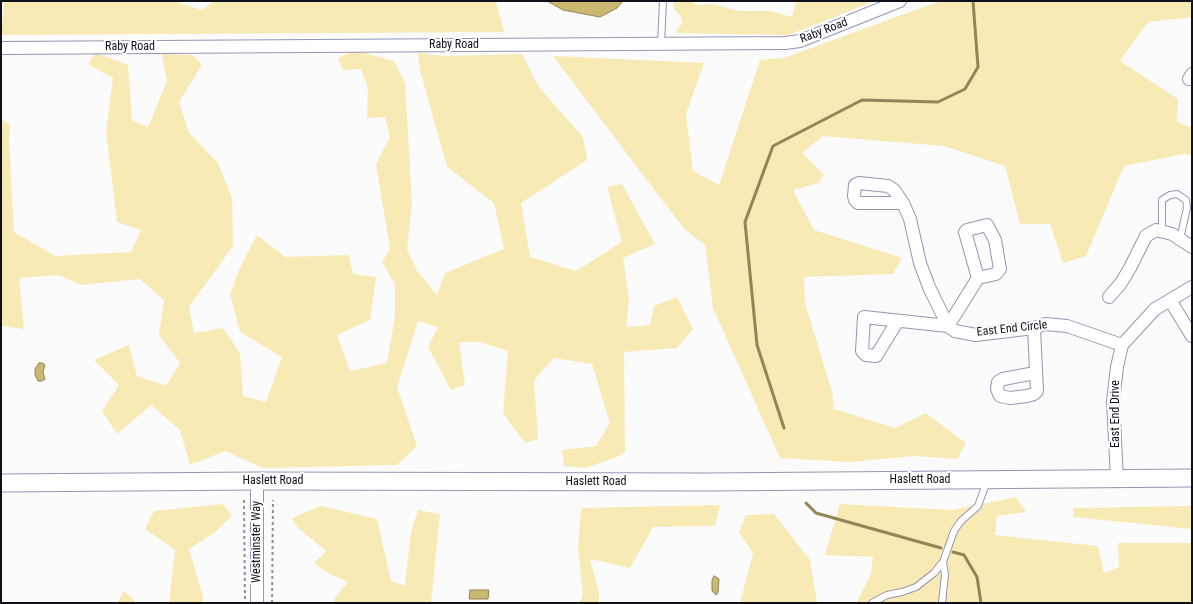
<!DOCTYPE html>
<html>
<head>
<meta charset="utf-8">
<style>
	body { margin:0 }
	#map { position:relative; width:1193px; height:604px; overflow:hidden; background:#fbfbfb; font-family:"Roboto Condensed",sans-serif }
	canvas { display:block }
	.frame { position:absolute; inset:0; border:2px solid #10101a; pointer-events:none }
</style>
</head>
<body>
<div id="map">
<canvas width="1193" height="604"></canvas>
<div class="frame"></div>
</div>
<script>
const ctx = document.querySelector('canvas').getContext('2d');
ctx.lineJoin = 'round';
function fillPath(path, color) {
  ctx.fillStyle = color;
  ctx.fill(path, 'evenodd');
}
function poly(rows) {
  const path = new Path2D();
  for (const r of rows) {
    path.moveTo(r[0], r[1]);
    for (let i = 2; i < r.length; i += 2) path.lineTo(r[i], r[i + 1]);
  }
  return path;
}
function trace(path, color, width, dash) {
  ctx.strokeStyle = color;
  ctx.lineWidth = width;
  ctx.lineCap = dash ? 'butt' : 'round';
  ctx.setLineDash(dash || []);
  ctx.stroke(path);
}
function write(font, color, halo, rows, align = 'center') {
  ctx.font = font + ' "Roboto Condensed",sans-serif';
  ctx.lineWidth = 4;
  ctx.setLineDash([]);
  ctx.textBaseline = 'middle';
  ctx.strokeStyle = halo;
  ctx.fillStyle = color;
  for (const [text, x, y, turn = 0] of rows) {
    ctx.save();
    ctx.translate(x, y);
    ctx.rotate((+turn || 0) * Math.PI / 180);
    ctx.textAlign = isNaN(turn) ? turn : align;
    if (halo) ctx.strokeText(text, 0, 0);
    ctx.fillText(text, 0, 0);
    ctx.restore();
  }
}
const green = poly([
	[4,1,174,1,202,10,214,1,496,1,504,32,1,35],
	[677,1,691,1,696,5,712,4,739,11,771,11,792,17,796,1,875,1,789,35,677,33,676,30,682,24,681,17,673,7,674,3],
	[940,1,1192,1,1192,17,1148,22,1120,61,1178,99,1177,122,1192,128,1192,155,1184,154,1124,166,1086,256,1063,263,1050,224,1020,224,1005,166,944,146,823,136,802,153,824,175,819,183,793,190,814,230,902,258,893,274,804,277,805,303,832,392,834,409,895,428,926,413,966,443,957,459,915,456,849,462,780,458,713,308,705,245,684,229,553,56,704,63,686,114,693,171,719,185,760,60,784,58],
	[354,50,394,61,405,83,412,203,407,249,417,271,437,295,445,273,504,249,494,203,447,167,420,70,418,53,445,56,522,54,538,86,583,137,587,160,521,203,530,257,576,271,622,242,607,187,622,184,655,244,623,258,629,298,626,327,650,325,654,306,677,297,693,329,677,348,624,352,625,452,617,457,585,468,564,466,562,450,596,446,610,423,592,364,554,358,534,380,538,439,525,443,503,413,508,351,480,342,459,342,465,385,451,390,428,347,438,327,418,321,397,387,417,446,397,465,263,468,225,451,190,465,180,430,151,405,117,434,102,411,119,385,94,360,129,345,137,376,166,386,180,363,159,335,164,300,140,279,81,285,59,275,19,278,24,329,1,326,1,119,10,125,9,139,14,232,55,256,131,252,141,230,117,222,106,131,113,78,88,64,96,53,128,65,132,120,148,127,167,81,162,54,193,55,202,65,179,102,189,133,218,163,232,198,233,246,189,307,194,333,223,328,240,353,243,396,266,402,282,357,240,332,230,294,240,268,257,235,285,257,349,255,353,274,376,277,370,320,337,335,350,371,387,363,395,316,395,285,382,262,390,249,376,164,390,137,385,117,367,118,368,89,361,69,343,70,338,58],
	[1016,497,1026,512,997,516,995,535,1098,546,1104,573,1119,567,1118,543,1192,543,1192,603,856,603,871,574,873,557,825,555,840,504,952,510],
	[223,504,232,515,214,533,189,549,203,597,203,603,169,603,175,550,145,529,154,511],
	[720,505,715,526,653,527,630,568,590,559,599,594,599,603,579,603,583,595,578,546,581,508],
	[321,506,377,519,391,581,405,586,411,532,418,510,440,514,431,603,334,603,335,598,348,582,326,572,314,563,326,551,297,527,292,518],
	[1192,506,1192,529,1073,517,1073,508],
	[774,514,810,560,817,603,740,603,753,553,739,532,746,515],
	[124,591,135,601,134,603,117,603]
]);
const water = poly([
	[547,1,623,1,617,8,600,17,563,10,547,1],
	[39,363,43,363,45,365,43,372,45,379,42,381,38,381,35,375,35,369,39,363],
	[714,576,719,579,718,592,716,595,712,591,712,580,714,576],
	[470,590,489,590,488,599,469,599,470,590]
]);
const stream = poly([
	[784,428,757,345,745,222,773,146,862,100,938,102,965,89,978,67,973,1],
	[806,503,816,513,941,548],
	[953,552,964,555,977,577,981,603]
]);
const path = poly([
	[244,500,245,603],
	[272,603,273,500]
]);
const service = poly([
	[661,44,663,1],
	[1162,232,1162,200,1170,195,1177,194,1186,200,1187,208,1180,239],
	[872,603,887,595,902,592,916,587,934,573,943,562,954,531,961,521,978,506,987,481],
	[942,603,945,575,943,562]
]);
const minor = poly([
	[1,48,785,43,800,41,900,1],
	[1192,74,1189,79,1192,79],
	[903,203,858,203,855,200,854,196,855,185,859,183,888,186,894,190,903,203,910,219,920,263,929,287,948,326],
	[1109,297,1121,283,1130,268,1146,236,1156,230,1172,234,1192,247],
	[1170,300,1192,336],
	[897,322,876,356,866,355,862,351,864,317,948,326,955,331,976,335,1034,328,1045,324,1067,326,1122,345],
	[948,326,978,278,996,274,1000,269,995,240,987,225,967,230,965,232,978,278],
	[1034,328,1037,391,1034,394,1027,396,1010,398,1000,396,997,389,998,382,1003,379,1035,373],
	[1117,479,1113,401,1117,367,1122,345,1155,309,1192,287],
	[257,481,257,603]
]);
const secondary = poly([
	[1,483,257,481,708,482,1192,478]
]);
const streetNames = [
	["Raby Road",824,31,-21],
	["Raby Road",454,45],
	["Raby Road",130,47],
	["East End Circle",1012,329,-6],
	["East End Drive",1116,414,-90],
	["Haslett Road",920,480],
	["Haslett Road",273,481],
	["Haslett Road",596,482],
	["Westminster Way",257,542,-90]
];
fillPath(green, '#f8eab5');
fillPath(water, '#cab870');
trace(water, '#928656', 1);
trace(stream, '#928656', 3);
trace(service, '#9695b3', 8);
trace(minor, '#9695b3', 14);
trace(secondary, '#9695b3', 19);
trace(path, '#8f8f94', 2, [3, 3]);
trace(service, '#fff', 6);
trace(minor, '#fff', 12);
trace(secondary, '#fff', 17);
write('12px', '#10101a', '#fff', streetNames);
</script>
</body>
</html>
